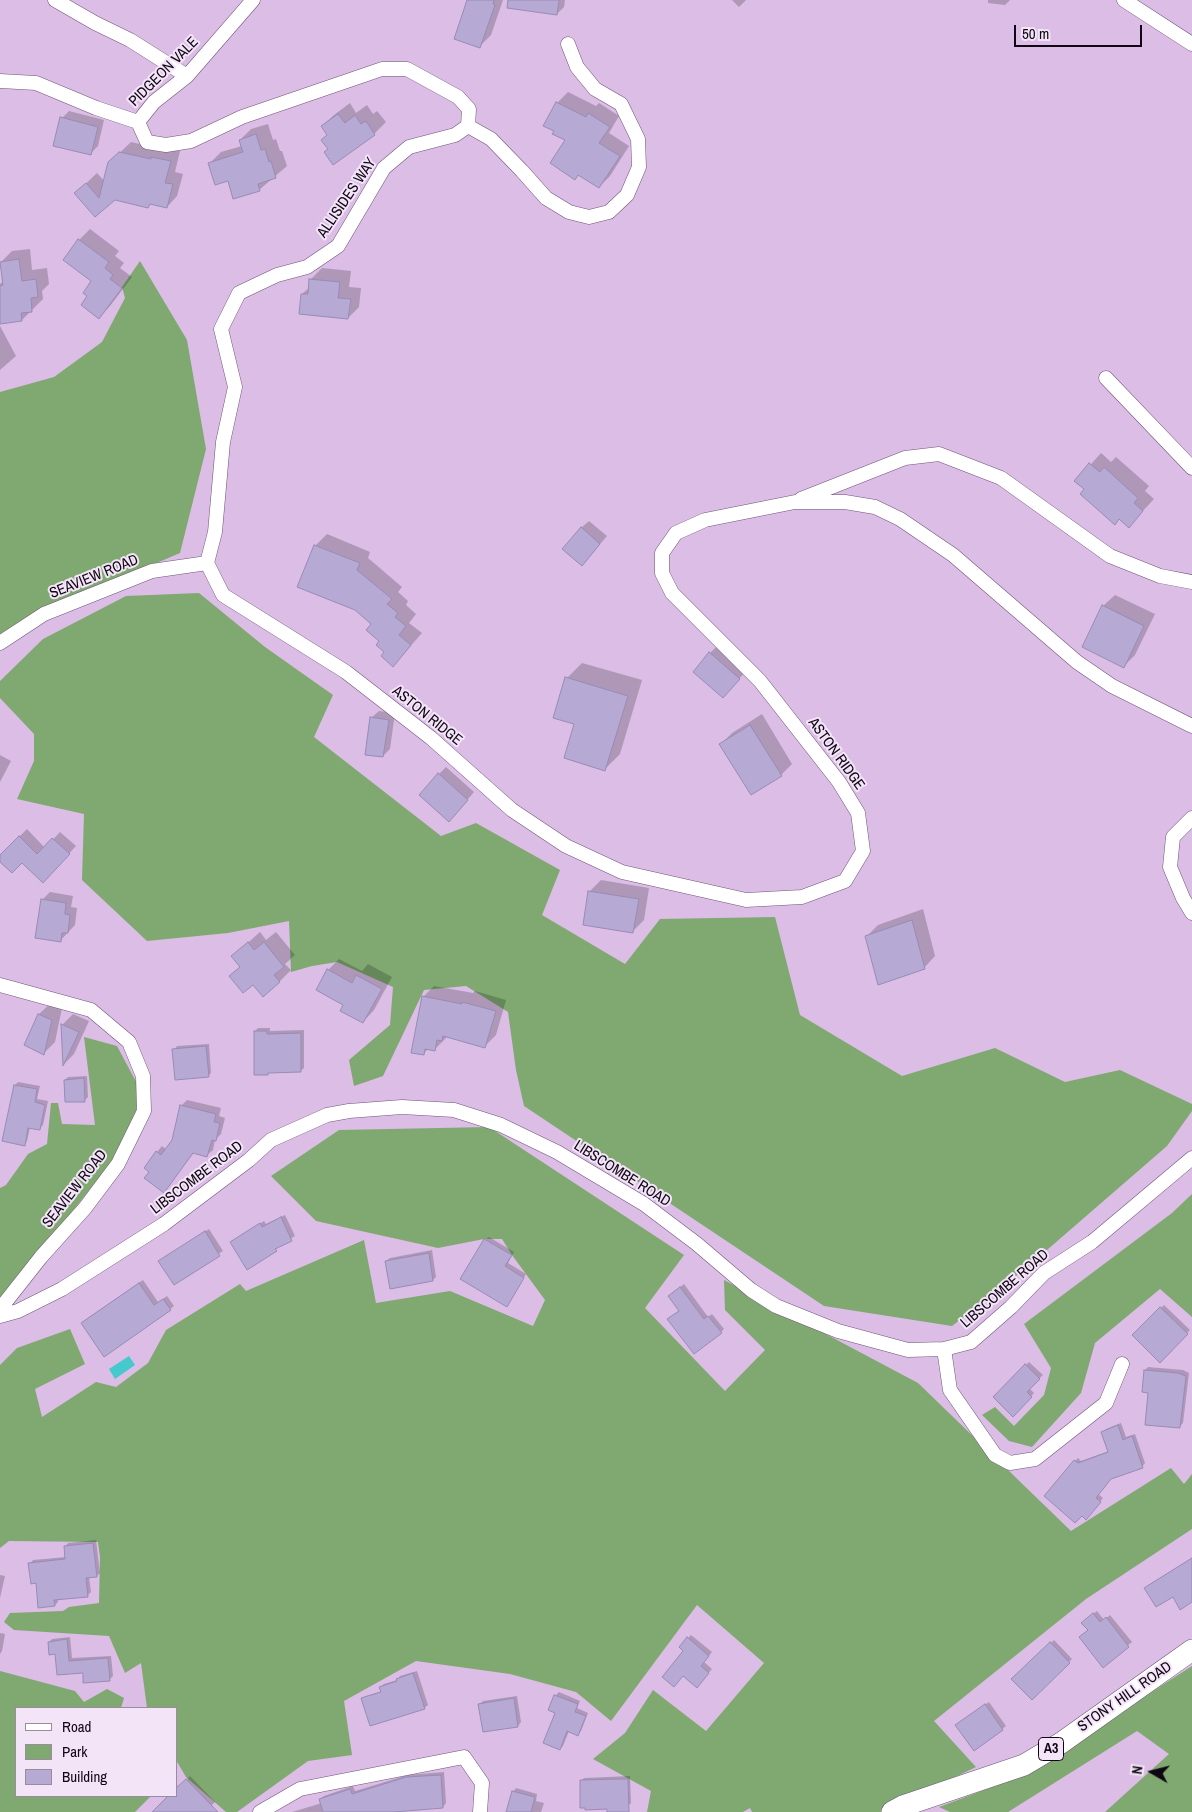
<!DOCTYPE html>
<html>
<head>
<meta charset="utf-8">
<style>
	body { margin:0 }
	#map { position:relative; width:1192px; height:1812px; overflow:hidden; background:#dbbde5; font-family:"Archivo Narrow",sans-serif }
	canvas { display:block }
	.legend { position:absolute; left:15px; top:1707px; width:162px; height:90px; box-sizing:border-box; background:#f3e4f8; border:1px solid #998c9d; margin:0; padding:6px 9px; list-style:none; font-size:15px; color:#110714 }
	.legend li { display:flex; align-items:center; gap:10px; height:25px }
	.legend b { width:25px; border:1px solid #998c9d }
	.north { position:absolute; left:1127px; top:1747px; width:50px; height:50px; -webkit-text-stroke:4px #f3e4f8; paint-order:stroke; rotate:278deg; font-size:14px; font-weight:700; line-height:20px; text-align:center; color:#110714 }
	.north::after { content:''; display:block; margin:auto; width:18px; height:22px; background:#110714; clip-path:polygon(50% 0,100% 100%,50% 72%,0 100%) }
	.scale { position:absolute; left:1014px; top:25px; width:128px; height:22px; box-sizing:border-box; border:2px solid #110714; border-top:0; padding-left:6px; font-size:15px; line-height:18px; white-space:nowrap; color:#110714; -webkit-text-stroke:4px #f3e4f8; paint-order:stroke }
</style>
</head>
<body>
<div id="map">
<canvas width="1192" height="1812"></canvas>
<ul class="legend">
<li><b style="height:6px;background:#fff"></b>Road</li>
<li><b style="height:14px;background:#7fa970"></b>Park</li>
<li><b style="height:14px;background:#b6aad5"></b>Building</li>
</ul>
<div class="north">N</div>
<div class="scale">50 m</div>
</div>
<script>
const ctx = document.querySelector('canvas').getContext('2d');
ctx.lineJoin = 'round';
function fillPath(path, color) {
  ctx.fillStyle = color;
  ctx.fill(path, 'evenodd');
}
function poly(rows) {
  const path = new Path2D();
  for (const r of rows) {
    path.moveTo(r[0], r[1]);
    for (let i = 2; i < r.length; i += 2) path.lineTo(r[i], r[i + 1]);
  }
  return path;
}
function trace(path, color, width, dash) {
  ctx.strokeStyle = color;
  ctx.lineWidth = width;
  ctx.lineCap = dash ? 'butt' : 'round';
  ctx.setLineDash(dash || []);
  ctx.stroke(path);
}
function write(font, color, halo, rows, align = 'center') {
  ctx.font = font + ' "Archivo Narrow",sans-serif';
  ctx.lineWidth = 4;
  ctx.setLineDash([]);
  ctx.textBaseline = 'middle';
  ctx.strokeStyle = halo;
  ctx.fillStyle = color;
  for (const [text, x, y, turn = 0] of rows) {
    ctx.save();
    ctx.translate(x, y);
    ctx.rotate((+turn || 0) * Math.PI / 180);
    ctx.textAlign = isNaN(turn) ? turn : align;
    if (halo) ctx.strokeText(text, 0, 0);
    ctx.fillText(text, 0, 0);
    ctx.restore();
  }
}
const green = poly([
	[140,261,187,340,206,449,180,553,42,612,0,636,0,392,54,377,102,342,125,298,122,287],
	[199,593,265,647,333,695,314,737,441,836,476,823,560,870,542,915,625,964,660,919,775,917,800,1015,902,1076,995,1048,1065,1082,1120,1070,1192,1104,1192,1111,1167,1146,1025,1269,952,1326,824,1306,524,1106,516,1070,508,1012,466,986,424,990,383,1076,354,1086,349,1060,390,1025,393,987,337,962,312,966,291,972,289,921,228,933,147,941,82,880,84,814,17,799,34,761,34,734,0,698,0,681,43,639,126,596],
	[84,1037,117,1046,141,1091,128,1141,71,1213,0,1306,0,1188,6,1185,28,1154,47,1144,51,1103,58,1103,62,1124,95,1125],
	[489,1127,684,1255,645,1308,725,1391,765,1350,725,1310,724,1280,918,1383,1071,1531,1171,1468,1184,1484,1192,1474,1192,1529,1086,1599,934,1721,976,1767,881,1812,752,1812,750,1808,743,1812,647,1812,651,1791,593,1759,625,1733,653,1690,706,1731,764,1663,697,1605,611,1721,576,1692,510,1674,416,1661,344,1701,352,1755,308,1761,237,1812,226,1812,186,1777,176,1760,176,1708,147,1708,141,1663,125,1673,109,1636,14,1630,4,1622,10,1613,63,1611,69,1607,99,1603,100,1557,98,1542,9,1541,0,1548,0,1365,17,1348,70,1329,85,1364,35,1389,42,1417,96,1382,116,1387,148,1363,166,1330,240,1284,246,1291,364,1240,376,1303,450,1291,533,1326,545,1300,512,1255,502,1239,484,1239,438,1248,316,1221,271,1176,339,1130],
	[1192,1194,1192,1317,1160,1289,1095,1343,1081,1393,1032,1447,1009,1441,982,1415,995,1407,1014,1426,1044,1395,1051,1368,1024,1324,1172,1213],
	[1192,1666,1192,1812,1105,1812,1169,1754,1137,1731,1008,1812,950,1812,939,1807,1019,1777],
	[0,1671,75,1691,84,1702,107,1689,124,1698,121,1708,16,1708,16,1796,151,1796,135,1812,0,1812]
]);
const water = poly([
	[129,1356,135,1365,115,1379,109,1369]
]);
const shadow = poly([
	[469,0,503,0,491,35,480,46],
	[532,0,565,0,564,7,557,14],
	[732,0,746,0,739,7],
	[988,0,1010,0,1005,5,988,3],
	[568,92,596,106,599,103,619,116,609,133,629,146,610,176,599,187,567,140,555,130,557,103],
	[350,103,356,113,367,105,373,114,377,111,386,122,374,134,333,163,329,149,328,134,322,126,334,115],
	[69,111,104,120,98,146,90,154,62,118],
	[268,124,273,140,276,139,280,151,282,151,287,166,259,190,228,180,209,164,221,152,242,146,240,140,251,129],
	[131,142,161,149,163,147,180,151,175,172,183,174,177,196,167,207,151,203,148,207,114,198,95,216,76,193,97,173,105,182,109,163],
	[90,229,119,251,115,256,124,263,120,268,132,277,110,306,99,317,89,296,93,281,79,240],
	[30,249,32,270,47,268,49,284,42,291,43,299,22,320,0,309,0,284,3,281,1,262,12,251],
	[322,268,351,271,349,287,361,288,359,307,348,318,302,294,310,287,311,279],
	[0,326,16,356,0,370],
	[1101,453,1111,462,1116,457,1149,486,1145,491,1154,499,1129,526,1076,481],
	[589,521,607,536,589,557,581,528],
	[327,534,370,552,368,558,402,587,398,592,408,601,406,605,416,614,409,623,422,633,393,666,373,624,315,546],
	[1115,595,1155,614,1135,655,1124,666,1103,606],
	[717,646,746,671,730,689,710,653],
	[582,663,642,680,620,754,605,769,576,724,567,678],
	[379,711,395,713,390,749,383,756,371,718],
	[762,714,792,764,781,775,721,744,732,733],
	[0,755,11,761,0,782],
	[446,767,474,792,456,813,439,774],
	[27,829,45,848,60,832,76,846,50,874,22,861,0,860,0,856],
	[601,880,649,888,644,920,633,931,590,891],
	[50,892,73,896,71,907,77,908,75,925,60,941,42,900],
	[923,909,935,956,924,968,866,937,878,925],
	[260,932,266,940,276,932,295,955,285,964,291,970,279,982,231,976,241,966,233,956],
	[339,959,362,971,368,964,392,977,374,1010,363,1022,345,1005,328,970],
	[434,986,473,993,475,991,506,1000,496,1035,485,1046,446,1035,446,1038,435,1049,429,1048,423,1054,423,997],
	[51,1003,62,1008,55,1042,44,1053,26,1045,39,1014],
	[73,1014,89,1021,74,1054,64,1064,62,1025],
	[258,1028,270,1028,270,1031,304,1030,304,1068,300,1071,270,1072,267,1074,255,1031],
	[209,1044,211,1073,208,1076,174,1050,177,1046],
	[87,1076,88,1097,84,1101,65,1080,68,1077],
	[18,1082,40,1086,37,1099,48,1101,43,1125,40,1128,30,1127,27,1141,24,1145,15,1085],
	[187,1100,221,1108,219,1116,225,1118,221,1134,215,1140,213,1150,207,1155,194,1152,164,1192,150,1172,157,1152,162,1146,166,1149,173,1140,181,1106],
	[285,1215,295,1236,278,1246,276,1250,231,1242,264,1221,266,1224],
	[209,1229,223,1251,174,1283,160,1261],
	[489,1237,514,1252,508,1263,526,1274,510,1302,485,1240],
	[432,1250,436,1277,433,1280,386,1261,390,1258],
	[143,1280,158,1302,167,1296,174,1306,170,1309,85,1320],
	[684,1284,708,1317,712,1314,724,1329,721,1332,672,1316,680,1310,673,1293],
	[1164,1305,1190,1330,1160,1361,1134,1335],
	[1029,1362,1043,1375,1029,1388,1034,1393,1013,1415,994,1397],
	[1148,1367,1183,1370,1189,1373,1183,1423,1180,1426,1149,1391,1145,1370],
	[1121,1423,1126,1437,1135,1434,1145,1463,1142,1467,1111,1478,1098,1494,1103,1498,1089,1515,1075,1461,1078,1458,1081,1461,1109,1451,1102,1432,1106,1429],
	[96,1540,100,1573,97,1576,89,1577,91,1592,88,1595,58,1599,58,1602,55,1605,37,1582,30,1564,33,1560,66,1557,65,1547,68,1543],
	[1192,1558,1192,1601,1146,1588,1149,1585],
	[0,1575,5,1576,0,1598],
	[1097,1611,1104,1620,1110,1615,1132,1642,1103,1666,1086,1620],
	[0,1633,5,1634,2,1651,0,1654],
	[691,1635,712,1652,704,1662,712,1669,700,1683,683,1675,685,1651,688,1638],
	[70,1637,72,1658,111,1656,113,1676,109,1680,84,1672,57,1653,49,1642,52,1639],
	[1054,1640,1072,1659,1032,1698,1013,1679],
	[417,1671,428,1705,424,1708,363,1699,366,1696,382,1691,380,1687,384,1684,397,1680,400,1676],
	[559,1692,580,1701,577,1708,588,1713,581,1731,578,1734,569,1731,563,1746,560,1749,556,1712,550,1709,556,1695],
	[517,1696,521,1722,518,1726,480,1704,483,1701],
	[989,1702,1006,1726,1002,1729,960,1722],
	[444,1772,446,1803,443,1807,398,1810,398,1812,292,1812,322,1803,320,1799,324,1796,353,1786,355,1791,408,1775],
	[190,1776,215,1802,205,1812,154,1812,170,1796,176,1796,176,1790],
	[630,1776,631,1803,628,1806,581,1781,584,1778],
	[516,1788,537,1794,536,1801,544,1803,541,1812,508,1812,513,1792]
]);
const building = poly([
	[467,0,494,0,493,4,495,5,480,48,454,39,467,0],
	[508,0,559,0,557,15,507,8,508,0],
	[556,102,586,117,588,113,610,127,599,143,620,156,599,188,578,175,575,180,550,163,565,140,552,134,554,131,543,126,556,102],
	[338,114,345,123,355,115,361,124,366,121,375,135,333,165,324,152,328,149,321,140,327,135,321,126,338,114],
	[60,117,98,127,91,155,53,146,60,117],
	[256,134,261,150,265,149,269,162,271,161,276,178,258,184,260,191,233,199,228,181,215,185,208,163,243,152,239,140,256,134],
	[119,152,151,159,151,157,171,161,165,183,173,184,167,208,150,204,148,208,115,200,95,217,74,193,86,183,99,198,108,162,119,152],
	[78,239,109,262,105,268,113,275,110,279,122,288,99,319,81,305,87,296,83,293,91,281,63,260,78,239],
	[19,259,22,281,36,279,38,297,31,298,32,312,21,313,22,321,0,324,0,286,3,285,0,262,19,259],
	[309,279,340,282,338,298,351,299,348,319,299,314,301,294,308,294,309,279],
	[1089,463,1100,472,1104,467,1138,498,1134,503,1143,511,1129,528,1119,519,1115,525,1080,494,1084,489,1074,481,1089,463],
	[581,527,600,544,582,566,562,549,581,527],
	[314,545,360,563,357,570,392,599,387,604,398,613,395,617,406,626,399,635,411,645,393,667,381,656,384,652,376,645,379,641,366,630,371,624,355,610,297,587,314,545],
	[1102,605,1144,626,1124,668,1082,647,1102,605],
	[709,652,740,679,723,698,693,672,709,652],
	[565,677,628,696,605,771,564,758,574,724,553,718,565,677],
	[370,717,389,720,383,757,365,755,370,717],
	[750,725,782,776,751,795,719,744,750,725],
	[438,773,468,800,449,822,419,795,438,773],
	[19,836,37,854,52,838,70,854,43,883,22,863,12,873,0,862,0,855,19,836],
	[588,891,639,899,633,933,583,925,588,891],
	[41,899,66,903,65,914,70,915,68,933,62,933,61,942,35,938,41,899],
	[912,920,925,969,878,985,865,936,912,920],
	[248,942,254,950,264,942,284,967,274,975,280,982,263,997,253,985,243,993,229,976,240,967,231,956,248,942],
	[327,969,352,983,356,975,382,989,363,1023,340,1011,343,1005,316,990,327,969],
	[422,996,462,1004,462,1002,496,1011,485,1048,443,1036,442,1041,437,1040,435,1051,425,1049,424,1055,411,1053,422,996],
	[38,1014,52,1020,44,1055,24,1045,38,1014],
	[61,1024,79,1032,63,1066,61,1024],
	[254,1031,267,1031,267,1034,301,1033,301,1072,268,1073,268,1075,254,1075,254,1031],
	[206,1046,209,1077,175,1080,172,1049,206,1046],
	[84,1078,85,1102,65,1102,64,1080,84,1078],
	[14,1085,37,1089,35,1102,45,1105,40,1130,28,1128,25,1146,2,1141,14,1085],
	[180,1105,216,1114,214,1122,220,1123,216,1141,212,1140,207,1157,193,1153,164,1193,144,1178,149,1172,144,1168,156,1151,161,1155,172,1140,180,1105],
	[281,1217,292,1241,275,1249,277,1251,247,1270,230,1242,260,1223,262,1227,281,1217],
	[205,1231,220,1256,174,1285,158,1261,205,1231],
	[484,1239,512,1255,505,1266,524,1278,507,1307,460,1279,484,1239],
	[429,1253,433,1281,390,1289,385,1261,429,1253],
	[139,1283,154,1305,163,1299,171,1310,104,1357,81,1323,139,1283],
	[680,1287,704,1319,708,1316,722,1333,694,1354,667,1319,679,1311,668,1296,680,1287],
	[1160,1307,1188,1334,1160,1363,1132,1335,1160,1307],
	[1025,1364,1040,1379,1027,1392,1032,1397,1013,1417,993,1397,1025,1364],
	[1144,1370,1178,1373,1186,1376,1180,1428,1145,1425,1148,1393,1142,1392,1144,1370],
	[1118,1425,1123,1440,1132,1436,1143,1468,1111,1479,1096,1498,1101,1502,1086,1520,1082,1516,1075,1523,1044,1496,1074,1460,1078,1463,1108,1452,1101,1432,1118,1425],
	[93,1543,97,1577,86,1578,88,1597,54,1600,55,1606,38,1608,36,1583,31,1584,28,1563,65,1559,64,1546,93,1543],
	[1192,1558,1192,1602,1180,1610,1173,1597,1156,1607,1144,1588,1192,1558],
	[1093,1613,1100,1622,1106,1617,1129,1647,1103,1668,1079,1637,1088,1630,1081,1623,1093,1613],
	[687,1637,709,1656,701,1666,709,1673,697,1688,683,1676,674,1687,662,1677,683,1651,679,1647,687,1637],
	[67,1639,69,1661,108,1658,110,1681,83,1683,83,1673,57,1675,55,1654,49,1655,48,1642,67,1639],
	[1050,1642,1070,1663,1032,1700,1011,1679,1050,1642],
	[413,1673,425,1709,370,1726,361,1698,381,1692,379,1687,397,1681,396,1679,413,1673],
	[554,1695,578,1704,575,1712,586,1716,578,1736,567,1731,560,1750,543,1743,555,1713,548,1710,554,1695],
	[514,1698,518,1727,483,1732,478,1704,514,1698],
	[985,1704,1003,1730,974,1751,955,1725,985,1704],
	[441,1775,443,1808,394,1812,323,1812,319,1799,350,1789,352,1794,406,1777,441,1775],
	[186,1779,218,1812,152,1812,168,1796,176,1796,176,1788,186,1779],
	[619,1779,628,1779,629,1812,607,1812,607,1809,585,1810,585,1808,580,1808,580,1780,619,1779],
	[512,1791,535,1797,531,1812,506,1812,512,1791]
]);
const street = poly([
	[55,0,95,23,130,40,187,76],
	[1124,0,1192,44],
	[0,81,36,83,96,108,138,122,147,142,166,145,191,141,242,117,382,69,407,69,458,97,469,109,468,126,455,135,409,147,384,168,338,246,307,267,277,275,239,293,221,329,235,387,223,442,215,532,207,563],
	[138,122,154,102,187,76,253,0],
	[468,126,491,139,522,171,546,198,569,212,589,217,609,212,627,195,639,167,638,139,621,104,595,89,577,67,568,44],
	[1106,378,1192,468],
	[801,499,905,458,939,454,1001,478,1110,556,1160,576,1192,582],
	[207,563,223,595,346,672,431,738,512,810,566,846,622,872,746,900,802,897,845,881,863,851,858,813,839,782,760,681,672,593,662,573,662,553,676,533,705,520,795,502,845,502,875,507,900,519,953,555,1077,662,1112,686,1192,726],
	[0,643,44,614,152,571,207,563],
	[1192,818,1173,837,1170,867,1183,898,1192,913],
	[0,985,91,1010,129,1042,143,1076,144,1111,118,1164,85,1208,41,1257,0,1309],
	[0,1316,18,1311,62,1289,164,1224,249,1160,271,1140,327,1115,349,1111,402,1107,454,1110,501,1125,557,1152,644,1204,697,1244,751,1290,776,1306,838,1331,908,1350,944,1349,971,1342,1011,1307,1044,1273,1092,1242,1192,1158],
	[944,1349,950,1390,995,1455,1010,1463,1035,1459,1106,1403,1122,1364],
	[260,1812,300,1789,464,1757,482,1783,480,1812]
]);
const primary = poly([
	[892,1812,903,1806,1024,1765,1061,1743,1192,1650]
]);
const shields = [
	[1051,1749,25]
];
const shieldNames = [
	["A3",1051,1749]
];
const streetNames = [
	["PIDGEON VALE",164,72,-45],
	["ALLISIDES WAY",347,198,-56],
	["SEAVIEW ROAD",94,577,-22],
	["ASTON RIDGE",427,716,39],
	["ASTON RIDGE",836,754,54],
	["LIBSCOMBE ROAD",622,1174,32],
	["LIBSCOMBE ROAD",197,1178,-37],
	["SEAVIEW ROAD",75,1189,-52],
	["LIBSCOMBE ROAD",1005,1289,-41],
	["STONY HILL ROAD",1125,1697,-35]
];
fillPath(green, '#7fa970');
fillPath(water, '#45c9cc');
fillPath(shadow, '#0003');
fillPath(building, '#b6aad5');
trace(building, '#978bb5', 1);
trace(street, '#6f5578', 15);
trace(primary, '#6f5578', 22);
trace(street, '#fff', 14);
trace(primary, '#fff', 21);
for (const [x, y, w] of shields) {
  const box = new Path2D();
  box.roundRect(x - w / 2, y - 11.5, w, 23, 4);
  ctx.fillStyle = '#f3e4f8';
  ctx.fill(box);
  trace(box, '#110714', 1);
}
write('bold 14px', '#110714', null, shieldNames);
write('15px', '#110714', '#f3e4f8', streetNames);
</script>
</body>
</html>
